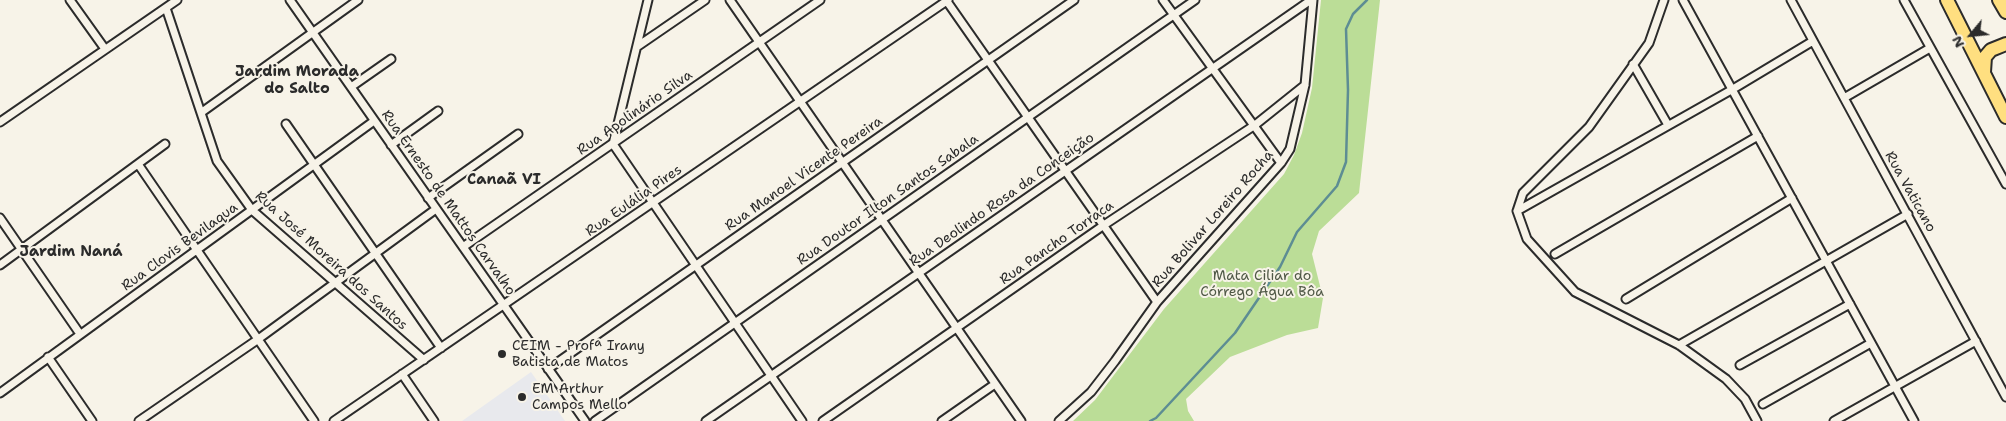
<!DOCTYPE html>
<html>
<head>
<meta charset="utf-8">
<style>
	body { margin:0 }
	#map { position:relative; width:2006px; height:421px; overflow:hidden; background:#f7f3e8; font-family:"Shantell Sans",sans-serif }
	canvas { display:block }
	.north { position:absolute; left:1946px; top:10px; width:50px; height:50px; -webkit-text-stroke:4px #f7f3e8; paint-order:stroke; rotate:242deg; font-size:14px; font-weight:700; line-height:20px; text-align:center; color:#2b2b2b }
	.north::after { content:''; display:block; margin:auto; width:18px; height:22px; background:#2b2b2b; clip-path:polygon(50% 0,100% 100%,50% 72%,0 100%) }
</style>
</head>
<body>
<div id="map">
<canvas width="2006" height="421"></canvas>
<div class="north">N</div>
</div>
<script>
const ctx = document.querySelector('canvas').getContext('2d');
ctx.lineJoin = 'round';
function fillPath(path, color) {
  ctx.fillStyle = color;
  ctx.fill(path, 'evenodd');
}
function poly(rows) {
  const path = new Path2D();
  for (const r of rows) {
    path.moveTo(r[0], r[1]);
    for (let i = 2; i < r.length; i += 2) path.lineTo(r[i], r[i + 1]);
  }
  return path;
}
function trace(path, color, width, dash) {
  ctx.strokeStyle = color;
  ctx.lineWidth = width;
  ctx.lineCap = dash ? 'butt' : 'round';
  ctx.setLineDash(dash || []);
  ctx.stroke(path);
}
function write(font, color, halo, rows, align = 'center') {
  ctx.font = font + ' "Shantell Sans",sans-serif';
  ctx.lineWidth = 4;
  ctx.setLineDash([]);
  ctx.textBaseline = 'middle';
  ctx.strokeStyle = halo;
  ctx.fillStyle = color;
  for (const [text, x, y, turn = 0] of rows) {
    ctx.save();
    ctx.translate(x, y);
    ctx.rotate((+turn || 0) * Math.PI / 180);
    ctx.textAlign = isNaN(turn) ? turn : align;
    if (halo) ctx.strokeText(text, 0, 0);
    ctx.fillText(text, 0, 0);
    ctx.restore();
  }
}
const built = poly([
	[531,372,565,421,462,421]
]);
const green = poly([
	[1321,0,1380,0,1359,193,1319,231,1312,254,1323,298,1318,328,1287,335,1230,357,1186,399,1188,411,1194,421,1073,421,1095,400,1164,309,1284,174,1294,155,1302,133,1312,88]
]);
const stream = poly([
	[1150,421,1156,418,1235,333,1280,267,1297,232,1337,186,1346,162,1348,90,1346,29,1353,14,1367,0]
]);
const street = poly([
	[70,0,105,49],
	[290,0,585,421],
	[648,0,613,144,802,421],
	[730,0,1021,421],
	[946,0,1157,302],
	[1163,0,1281,163],
	[1664,0,1649,43,1589,127,1523,193,1517,211,1527,239,1575,292,1679,345,1726,379,1745,399,1757,421],
	[1683,0,1914,421],
	[1791,0,2006,397],
	[1904,0,2006,184],
	[166,8,217,161,252,210,424,360],
	[638,46,705,0],
	[1633,64,1668,125],
	[351,87,391,59],
	[1844,98,1930,48],
	[202,112,358,0],
	[0,122,177,0],
	[286,124,441,348],
	[391,145,438,111],
	[138,164,314,421],
	[428,198,518,134],
	[1517,211,1733,89,1813,41],
	[0,218,80,334],
	[463,247,820,0],
	[1555,254,1758,136],
	[0,265,165,144],
	[1626,299,1792,198],
	[1679,345,1908,214],
	[48,357,92,421],
	[1740,365,1850,304],
	[548,369,1074,0],
	[402,374,434,421],
	[0,393,374,121],
	[1763,404,1871,343],
	[139,421,257,340,436,209],
	[334,421,948,0],
	[595,421,1195,0],
	[706,421,1311,0],
	[823,421,1104,225,1255,125,1305,85],
	[942,421,995,384],
	[1059,421,1091,392,1115,361,1157,302,1281,163,1290,149,1305,85,1313,0],
	[1834,421,1976,341]
]);
const highway = poly([
	[1947,0,2006,117],
	[1999,0,2006,12],
	[1984,72,1985,57,1991,50,2006,44]
]);
const markers = [
	[502,354,5,"#2b2b2b"],
	[522,397,5,"#2b2b2b"]
];
const streetNames = [
	["Rua Apolinário Silva",635,113,-35],
	["Rua Manoel Vicente Pereira",804,174,-35],
	["Rua Vaticano",1910,192,61],
	["Rua Doutor Ilton Santos Sabala",888,200,-35],
	["Rua Deolindo Rosa da Conceição",1002,200,-35],
	["Rua Eulália Pires",634,201,-35],
	["Rua Ernesto de Mattos Carvalho",448,203,55],
	["Rua Bolivar Loreiro Rocha",1213,219,-49],
	["Rua Pancho Torraca",1057,243,-35],
	["Rua Clovis Bevilaqua",180,247,-36],
	["Rua José Moreira dos Santos",331,261,42]
];
const parkNames = [
	["Mata Ciliar do",1262,276],
	["Córrego Água Bôa",1262,292]
];
const poiNames = [
	["CEIM - Profª Irany",512,346],
	["Batista de Matos",512,362],
	["EM Arthur",532,389],
	["Campos Mello",532,405]
];
const neighbourhoodNames = [
	["Jardim Morada",297,72],
	["do Salto",297,89],
	["Canaã VI",504,180],
	["Jardim Naná",71,252]
];
fillPath(built, '#e8e9ed');
fillPath(green, '#bbdd97');
trace(stream, '#5d8d93', 2.5);
trace(street, '#2b2b2b', 11);
trace(highway, '#2b2b2b', 16);
trace(street, '#f7f3e8', 7);
trace(highway, '#ffdf80', 12);
for (const [x, y, r, color] of markers) {
  const dot = new Path2D();
  dot.arc(x, y, r, 0, 2 * Math.PI);
  ctx.fillStyle = color;
  ctx.fill(dot);
  trace(dot, '#f7f3e8', 2);
}
write('14px', '#2b2b2b', '#f7f3e8', streetNames);
write('14px', '#4f5846', '#f7f3e8', parkNames);
write('14px', '#2b2b2b', '#f7f3e8', poiNames, 'left');
write('bold 15px', '#2b2b2b', '#f7f3e8', neighbourhoodNames);
</script>
</body>
</html>
